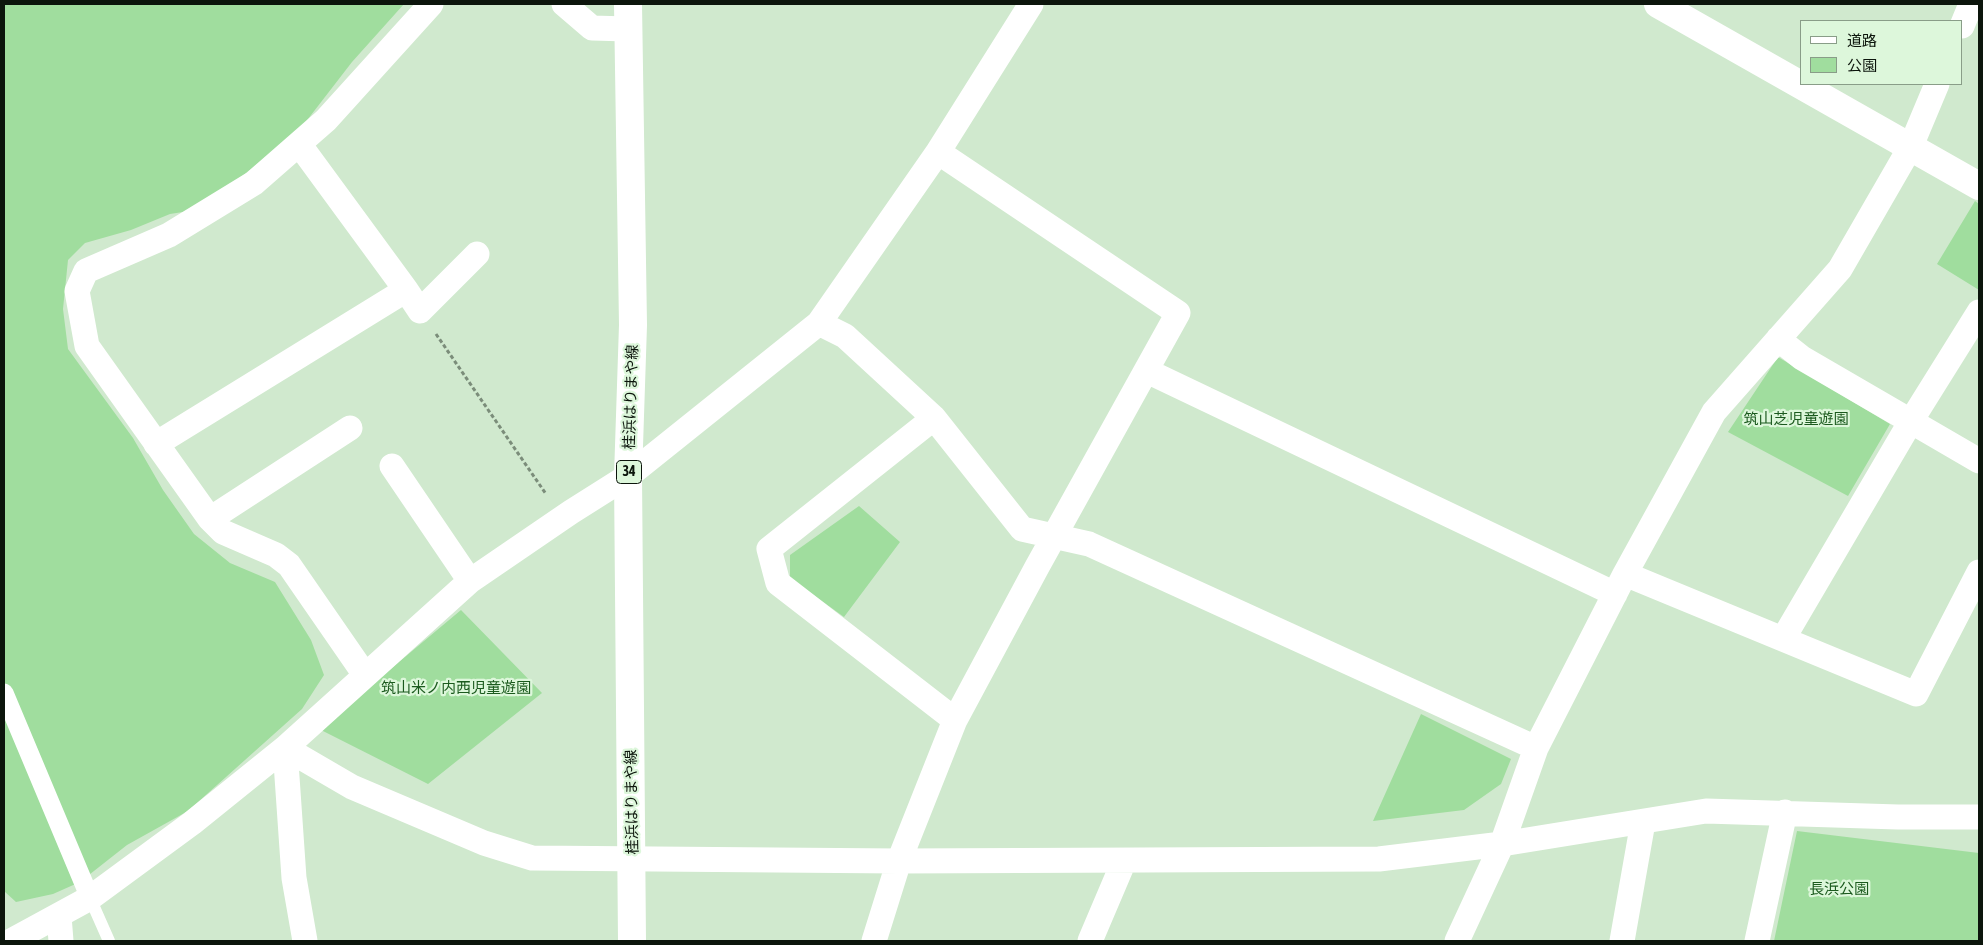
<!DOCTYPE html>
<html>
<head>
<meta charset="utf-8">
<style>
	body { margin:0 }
	#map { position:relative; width:1983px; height:945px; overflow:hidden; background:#d0e9ce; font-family:"Asap Condensed","Noto Sans JP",sans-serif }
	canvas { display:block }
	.frame { position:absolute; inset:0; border:5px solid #0c150c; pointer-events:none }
	.legend { position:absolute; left:1800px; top:20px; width:162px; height:65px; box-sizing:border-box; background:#ddf7db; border:1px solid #899d88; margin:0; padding:6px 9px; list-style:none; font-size:15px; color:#0c150c }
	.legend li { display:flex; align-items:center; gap:10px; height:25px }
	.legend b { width:25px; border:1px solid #899d88 }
</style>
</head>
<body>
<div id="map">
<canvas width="1983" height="945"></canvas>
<div class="frame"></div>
<ul class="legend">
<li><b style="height:6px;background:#fff"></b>道路</li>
<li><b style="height:14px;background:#a0dd9e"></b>公園</li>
</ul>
</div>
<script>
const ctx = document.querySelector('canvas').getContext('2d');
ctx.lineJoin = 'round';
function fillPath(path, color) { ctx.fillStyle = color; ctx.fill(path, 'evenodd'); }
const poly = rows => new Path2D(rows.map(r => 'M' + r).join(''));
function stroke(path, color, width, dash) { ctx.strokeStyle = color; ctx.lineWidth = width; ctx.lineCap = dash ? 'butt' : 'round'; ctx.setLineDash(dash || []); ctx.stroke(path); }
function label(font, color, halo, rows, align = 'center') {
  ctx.font = font + ' "Asap Condensed","Noto Sans JP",sans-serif'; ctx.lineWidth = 4.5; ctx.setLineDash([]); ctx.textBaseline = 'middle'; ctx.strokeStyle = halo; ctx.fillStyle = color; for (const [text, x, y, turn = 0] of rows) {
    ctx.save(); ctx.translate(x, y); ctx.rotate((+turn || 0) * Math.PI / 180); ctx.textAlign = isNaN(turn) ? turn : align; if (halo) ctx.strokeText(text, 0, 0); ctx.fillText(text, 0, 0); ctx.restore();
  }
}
const green = poly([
	[4,4,404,4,352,62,301,128,202,209,170,214,131,230,85,243,68,260,63,309,68,349,133,438,163,490,194,534,230,563,275,582,311,640,324,675,302,709,188,811,127,845,80,882,53,894,16,902,4,891],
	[1975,201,1979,204,1979,290,1937,264],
	[1778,357,1890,424,1848,496,1728,432],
	[859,506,900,542,844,617,790,578,790,555],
	[461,610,542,693,428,784,319,729],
	[1421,714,1511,759,1501,784,1464,810,1373,821],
	[1797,831,1979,853,1979,941,1774,941]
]);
const path = poly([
	[436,334,546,494]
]);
const service = poly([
	[90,898,109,941]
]);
const pedestrian = poly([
	[4,693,90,898]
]);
const minor = poly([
	[564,4,592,28,628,29],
	[1962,26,1971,4],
	[406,290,420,311,477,254],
	[819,323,845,336,934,418,1022,529,1089,544,1536,748],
	[1778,339,1802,358,1979,461],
	[1147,371,1615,594],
	[934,418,769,549,778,583,955,720],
	[156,444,406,290,299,144],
	[392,466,470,581],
	[210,519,350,428],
	[1625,574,1916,694,1979,572],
	[1783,639,1911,421,1979,312],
	[365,675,289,565,276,555,223,532,210,519,87,346,77,291,86,271,169,235,254,183,326,120,431,4],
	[285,748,352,787,484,843,532,858,899,861,1379,859,1502,844,1706,811,1898,817,1979,817],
	[285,748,294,878,305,941],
	[59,916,61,941],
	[11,941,90,898,192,823,285,748,470,581,571,512,628,476,819,323,938,152,1031,4],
	[874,941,899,861,955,720,1037,567,1178,313,938,152],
	[1090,941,1124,861],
	[1457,941,1502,844,1536,748,1625,574,1714,412,1840,269,1911,146,1937,84],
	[1622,941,1643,822],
	[1757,941,1785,812]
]);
const tertiary = poly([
	[1658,4,1979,186]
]);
const primary = poly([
	[628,4,633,325,628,476,632,941]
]);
const shields = [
	[629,472,25]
];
const shieldNames = [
	["34",629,472]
];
const streetNames = [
	["桂浜はりまや線",631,397,-88],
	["桂浜はりまや線",632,802,-91]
];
const parkNames = [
	["筑山芝児童遊園",1796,419],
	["筑山米ノ内西児童遊園",456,688],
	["長浜公園",1839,889]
];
fillPath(green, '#a0dd9e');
stroke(path, '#7b8d7a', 3, [4, 2.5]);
stroke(service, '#fff', 12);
stroke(pedestrian, '#fff', 19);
stroke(minor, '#fff', 25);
stroke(tertiary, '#fff', 28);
stroke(primary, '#fff', 28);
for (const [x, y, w] of shields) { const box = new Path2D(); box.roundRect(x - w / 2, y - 11.5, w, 23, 4); ctx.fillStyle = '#ddf7db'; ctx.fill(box); stroke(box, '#0c150c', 1); }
label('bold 14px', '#0c150c', null, shieldNames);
label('15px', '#0c150c', '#ddf7db', streetNames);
label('15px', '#1b5a1e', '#ddf7db', parkNames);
</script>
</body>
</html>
